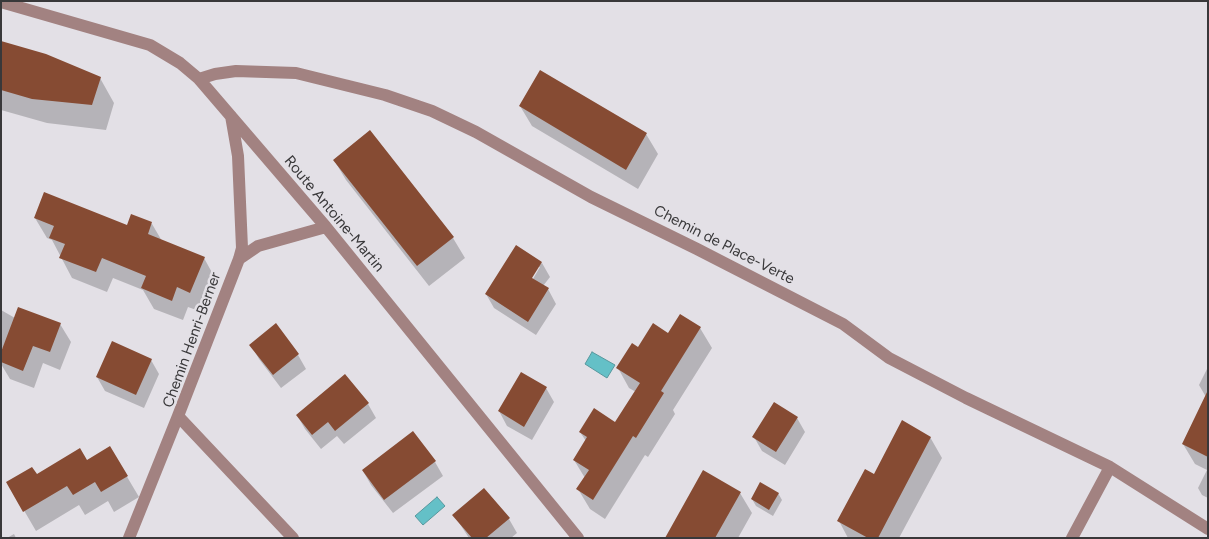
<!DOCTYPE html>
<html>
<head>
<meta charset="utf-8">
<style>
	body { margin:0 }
	#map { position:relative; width:1209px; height:539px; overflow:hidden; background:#e3e0e6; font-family:Figtree,sans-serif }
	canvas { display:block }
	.frame { position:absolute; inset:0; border:2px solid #39383a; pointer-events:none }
</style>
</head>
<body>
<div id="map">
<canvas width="1209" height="539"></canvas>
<div class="frame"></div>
</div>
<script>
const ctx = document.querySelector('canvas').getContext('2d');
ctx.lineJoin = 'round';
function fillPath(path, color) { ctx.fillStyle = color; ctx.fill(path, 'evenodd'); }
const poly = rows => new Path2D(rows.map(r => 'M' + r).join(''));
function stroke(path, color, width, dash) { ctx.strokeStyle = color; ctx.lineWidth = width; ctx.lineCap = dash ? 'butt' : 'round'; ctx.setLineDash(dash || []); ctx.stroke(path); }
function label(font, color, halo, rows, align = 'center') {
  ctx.font = font + ' Figtree,sans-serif'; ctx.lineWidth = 5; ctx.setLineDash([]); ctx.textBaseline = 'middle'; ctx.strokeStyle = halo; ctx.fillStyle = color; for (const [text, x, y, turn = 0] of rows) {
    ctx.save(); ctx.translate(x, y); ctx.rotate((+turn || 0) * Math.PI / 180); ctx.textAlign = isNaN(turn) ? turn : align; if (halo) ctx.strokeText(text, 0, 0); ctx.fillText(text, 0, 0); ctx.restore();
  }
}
const water = poly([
	[592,352,615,365,607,378,585,364,592,352],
	[437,497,445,506,423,525,415,516,437,497]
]);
const shadow = poly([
	[1,43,100,78,114,103,106,130,47,123,1,110],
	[520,106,646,134,658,154,638,189,532,126],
	[334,160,453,238,465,258,429,286,346,180],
	[132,216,152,224,162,241,204,258,215,278,202,312,188,307,183,320,154,309,143,290,113,278,107,292,72,278,52,240,47,238,35,218,128,227],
	[542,263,550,277,543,286,548,289,556,304,536,335,494,308,486,294],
	[537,267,540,267,530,284,528,282],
	[1,310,15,318,60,324,71,342,60,370,43,363,34,388,10,379,1,364,1,356,4,349,1,348],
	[700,328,712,348,673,410,675,414,648,457,645,455,605,519,590,509,578,489,585,478,574,460,586,441,580,432,616,423,636,392,629,388,618,368,668,335],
	[251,345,298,355,306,369,281,388,259,359],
	[151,360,159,374,144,408,105,391,97,377],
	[1208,367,1208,498,1202,495,1198,488,1207,470,1195,464,1183,444,1206,397,1199,385],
	[546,388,554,402,532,440,507,426,499,411],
	[368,404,376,418,344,444,337,436,321,449,305,429,297,415],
	[797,418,805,432,785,465,762,451,754,437],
	[930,437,942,458,899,538,848,538,839,521,874,476],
	[110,448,139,497,114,512,108,501,85,515,79,505,36,531,8,483,87,462],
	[435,462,443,476,393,513,371,485,363,471],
	[740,493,752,513,738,538,666,538],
	[778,493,782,500,773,516,756,506,752,499],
	[454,515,509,519,517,533,511,538,469,538],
	[14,534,16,538,7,538]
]);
const building = poly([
	[1,41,46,54,101,77,92,105,32,99,1,90],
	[540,70,647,133,626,170,519,106],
	[370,130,454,237,417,266,333,160],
	[44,192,127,225,131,214,152,222,148,234,205,257,190,293,177,287,172,301,141,288,146,276,102,258,96,272,59,258,65,244,49,238,54,226,34,218],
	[516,245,542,262,532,278,549,288,528,322,485,294],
	[18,307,61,323,50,352,33,346,23,371,1,362,1,352],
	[680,314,701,327,661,391,664,393,636,438,633,436,593,500,576,489,589,470,573,460,587,437,579,432,594,408,615,422,640,383,616,368,632,343,638,347,653,323,668,333],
	[276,323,299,354,273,375,249,345],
	[112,341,152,359,136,395,96,377],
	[521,372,547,387,524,427,498,411],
	[345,374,369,403,335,431,328,422,312,435,296,415],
	[1208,390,1208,457,1182,444],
	[774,402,798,417,776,452,752,437],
	[902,420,931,437,878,538,868,538,837,521,865,469,874,474],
	[413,431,436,461,384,500,362,470],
	[110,446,128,476,101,492,95,482,73,495,67,486,23,512,6,482,32,467,37,474,80,448,87,460],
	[703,470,741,492,715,538,665,538],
	[760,482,779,493,769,510,751,499],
	[484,488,510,518,486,538,472,538,452,515]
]);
const minor = poly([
	[1,2,150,45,180,63,199,79,326,227,578,538],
	[199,79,215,74,236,71,296,73,385,95,432,111,476,132,591,197,697,249,843,324,889,358,966,398,1110,467,1208,529],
	[231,116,238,156,242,248,239,259,178,416,293,538],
	[239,259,258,246,326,227],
	[129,538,178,416],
	[1072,538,1110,467]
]);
const streetNames = [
	["Route Antoine-Martin",334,214,50],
	["Chemin de Place-Verte",724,245,27],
	["Chemin Henri-Berner",192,340,-70]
];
fillPath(water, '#64c0c7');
stroke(water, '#57979d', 1);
fillPath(shadow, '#0003');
fillPath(building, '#864b33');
stroke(minor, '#a28281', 12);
label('15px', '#39383a', '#e3e0e6', streetNames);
</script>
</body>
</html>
